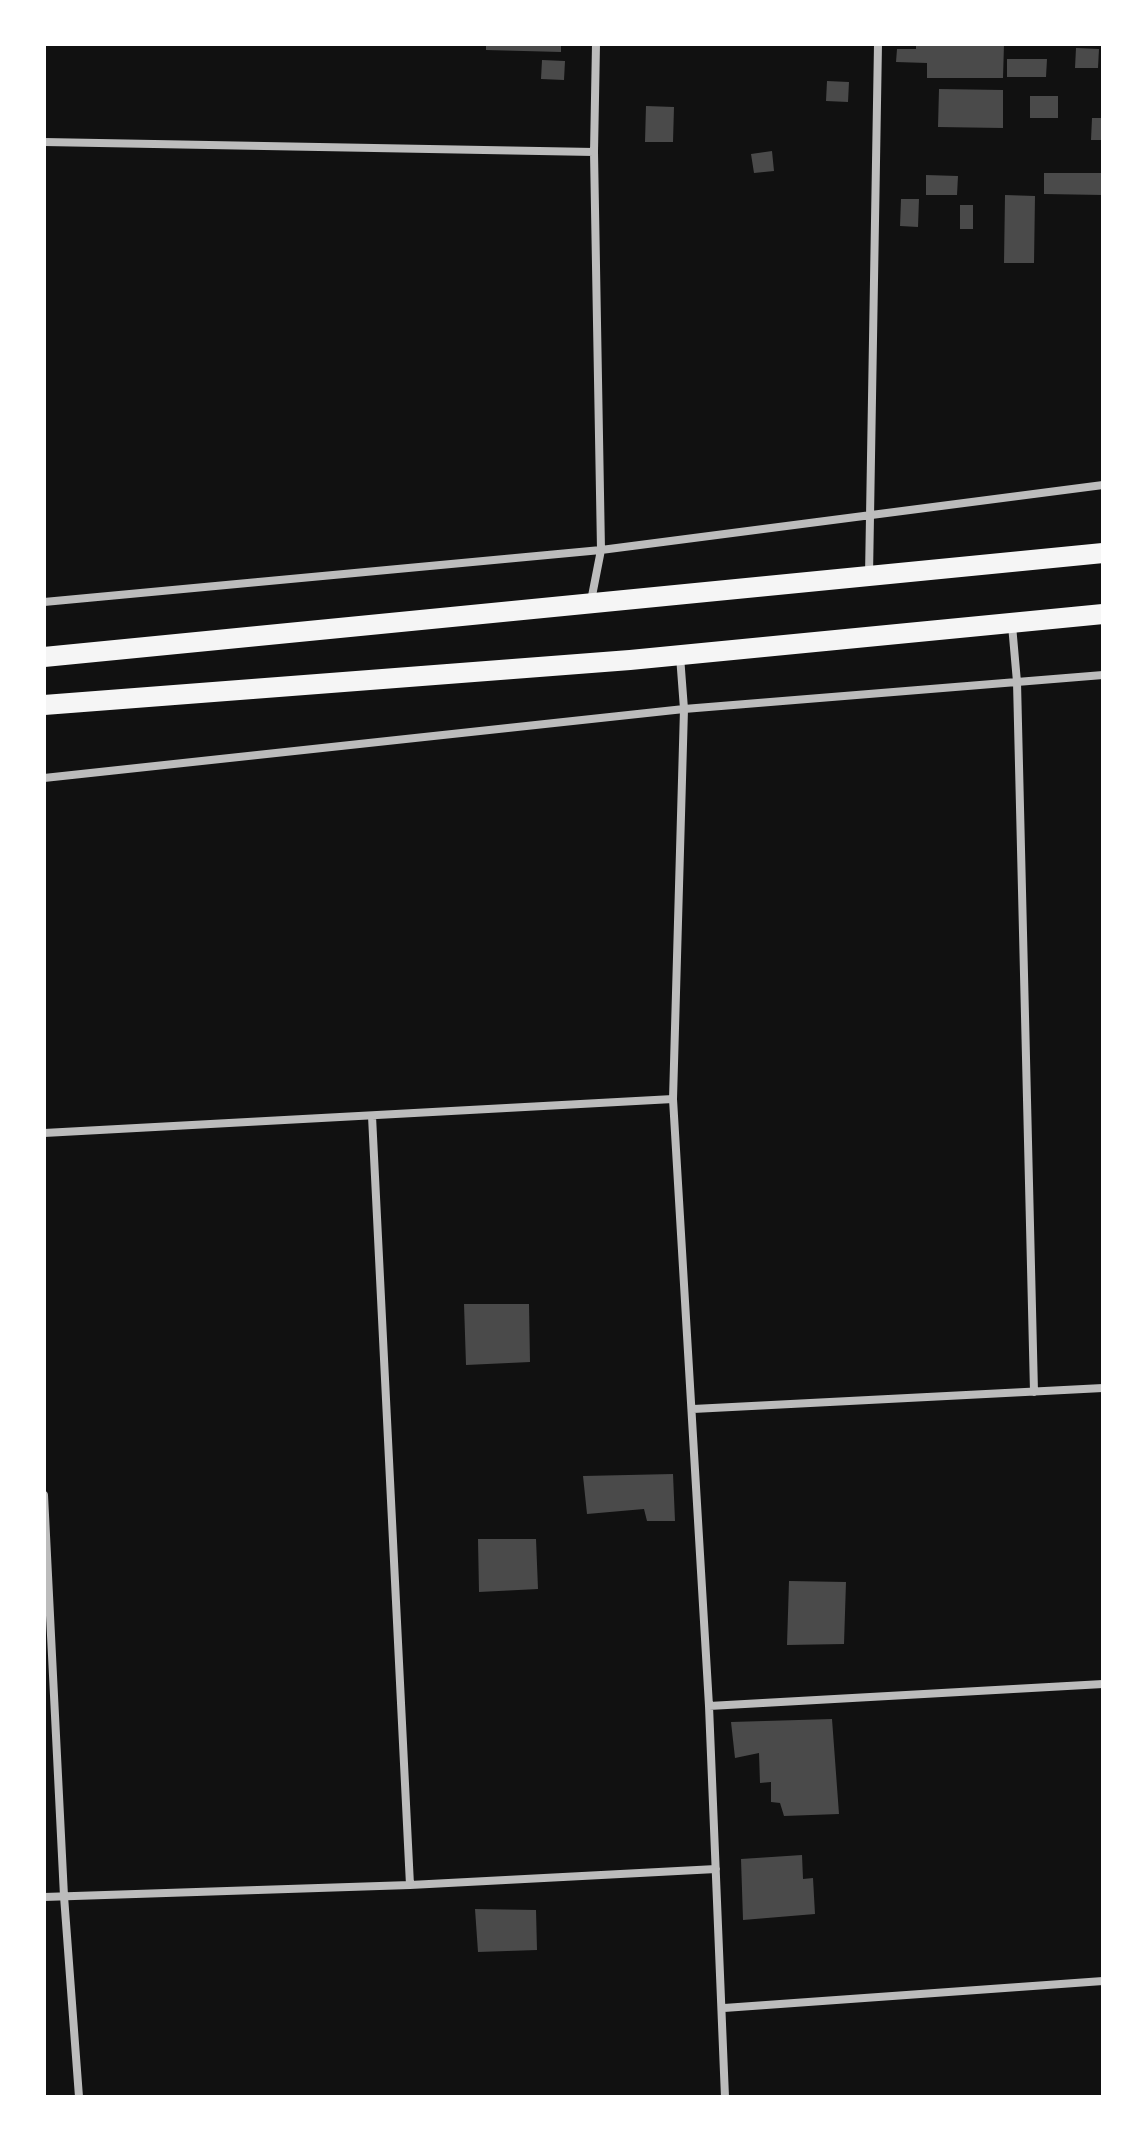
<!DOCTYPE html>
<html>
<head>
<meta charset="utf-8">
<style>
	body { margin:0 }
	#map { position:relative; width:1147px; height:2141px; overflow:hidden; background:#111; font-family:"Roboto Condensed",sans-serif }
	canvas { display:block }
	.frame { position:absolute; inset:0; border:46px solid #fff; pointer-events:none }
</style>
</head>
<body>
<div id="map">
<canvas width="1147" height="2141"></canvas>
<div class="frame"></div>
</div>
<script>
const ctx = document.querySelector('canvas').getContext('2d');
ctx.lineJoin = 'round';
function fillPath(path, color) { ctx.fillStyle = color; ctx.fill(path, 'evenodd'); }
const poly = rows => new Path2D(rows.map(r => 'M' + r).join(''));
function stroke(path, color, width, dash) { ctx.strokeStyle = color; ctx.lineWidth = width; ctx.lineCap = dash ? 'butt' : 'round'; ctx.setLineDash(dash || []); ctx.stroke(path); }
const building = poly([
	[486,44,561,44,561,52,486,50],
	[916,44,1004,44,1003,78,927,78,927,63,896,62,897,49,916,49],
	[1076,48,1099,49,1098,68,1075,68],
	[1007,59,1047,59,1046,77,1007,77],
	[542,60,565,61,564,80,541,79],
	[827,81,849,82,848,102,826,101],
	[939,89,1003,90,1003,128,938,127],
	[1030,96,1058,96,1058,118,1030,118],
	[646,106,674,107,673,142,645,142],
	[1092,118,1103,118,1103,140,1091,140],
	[772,151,774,171,754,173,751,154],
	[1044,173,1103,173,1103,195,1044,194],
	[926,175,958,176,957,195,926,195],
	[1005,195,1035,196,1034,263,1004,263],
	[901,199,919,199,918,227,900,226],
	[960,205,973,205,973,229,960,229],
	[464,1304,529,1304,530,1362,466,1365],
	[673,1474,675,1521,647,1521,644,1509,587,1514,583,1476],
	[478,1539,536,1539,538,1589,479,1592],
	[789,1581,846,1582,844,1644,787,1645],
	[832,1719,839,1814,784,1816,780,1803,771,1802,771,1782,760,1783,759,1753,735,1758,731,1722],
	[802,1855,803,1879,813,1878,815,1914,743,1920,741,1859],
	[475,1909,536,1910,537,1950,478,1952]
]);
const minor = poly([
	[44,142,594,152],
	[869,575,878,44],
	[591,601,601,550,594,152,596,44],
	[44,602,601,550,1103,485],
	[1012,625,1017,682,1034,1392],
	[680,656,684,709,673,1099,709,1706,725,2097],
	[44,778,684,709,1103,675],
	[372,1116,410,1885],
	[44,1133,673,1099],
	[693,1409,1103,1388],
	[44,1495,64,1896,79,2097],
	[709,1706,1103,1684],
	[44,1897,410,1885,716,1869],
	[724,2008,1103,1981]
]);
const primary = poly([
	[44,657,1103,553],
	[44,705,630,660,1103,614]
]);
fillPath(building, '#4a4a4a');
stroke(minor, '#bcbcbc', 8);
stroke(primary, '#f5f5f5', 20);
</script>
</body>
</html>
